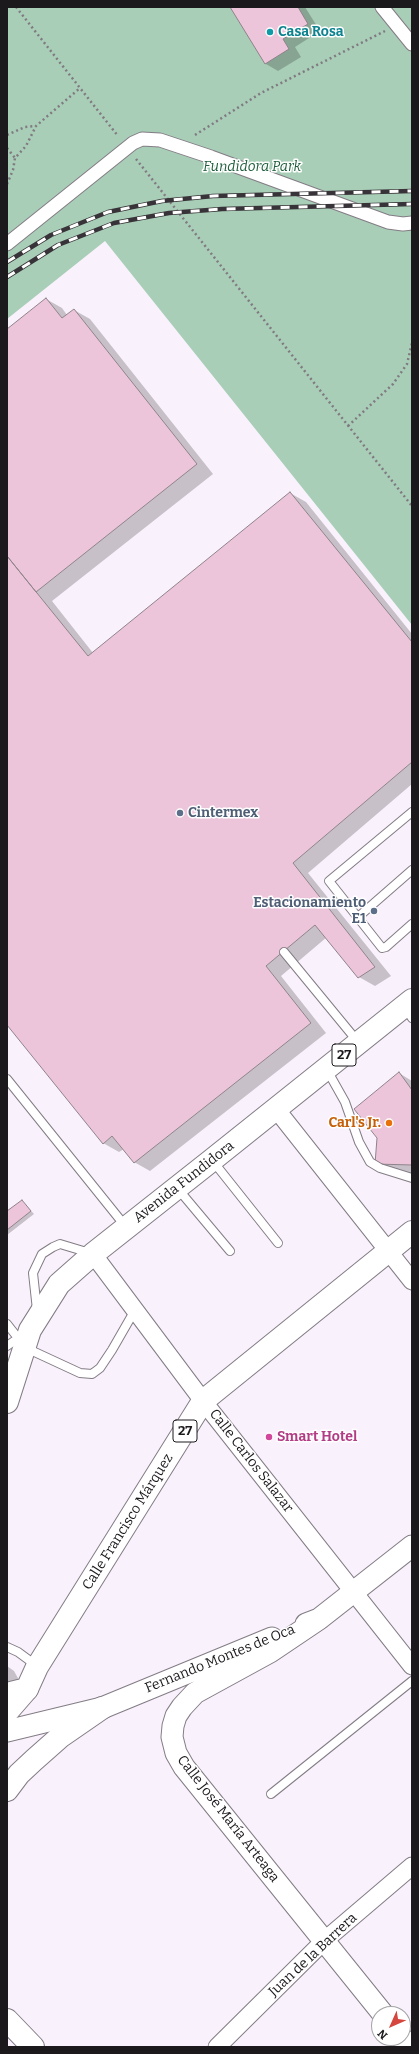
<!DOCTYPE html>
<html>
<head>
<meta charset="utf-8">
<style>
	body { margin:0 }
	#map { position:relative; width:419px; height:2054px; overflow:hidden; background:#f9f1fc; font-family:Bitter,serif }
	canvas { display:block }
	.frame { position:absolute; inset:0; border:8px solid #1c191d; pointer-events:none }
	.north { position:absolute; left:371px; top:2006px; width:40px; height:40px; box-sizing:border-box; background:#fff; border:1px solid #a4a3a5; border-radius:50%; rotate:225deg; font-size:11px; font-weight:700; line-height:16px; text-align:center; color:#1c191d }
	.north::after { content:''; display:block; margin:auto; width:14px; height:18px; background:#d5463f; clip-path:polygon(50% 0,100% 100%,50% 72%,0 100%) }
</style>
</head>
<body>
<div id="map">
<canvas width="419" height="2054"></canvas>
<div class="frame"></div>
<div class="north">N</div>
</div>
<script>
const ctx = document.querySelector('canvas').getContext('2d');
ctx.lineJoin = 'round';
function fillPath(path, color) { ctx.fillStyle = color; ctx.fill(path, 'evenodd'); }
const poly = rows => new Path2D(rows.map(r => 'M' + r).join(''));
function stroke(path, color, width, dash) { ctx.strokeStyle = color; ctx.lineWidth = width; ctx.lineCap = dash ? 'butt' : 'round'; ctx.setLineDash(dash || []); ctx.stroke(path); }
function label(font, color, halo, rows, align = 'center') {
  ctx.font = font + ' Bitter,serif'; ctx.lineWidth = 3; ctx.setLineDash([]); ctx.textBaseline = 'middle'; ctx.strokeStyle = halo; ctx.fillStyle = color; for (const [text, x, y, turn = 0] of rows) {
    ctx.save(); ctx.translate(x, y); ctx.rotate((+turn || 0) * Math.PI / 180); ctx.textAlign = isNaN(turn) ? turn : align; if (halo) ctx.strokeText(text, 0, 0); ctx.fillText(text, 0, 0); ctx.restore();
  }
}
const green = poly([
	[7,7,412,7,412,625,105,241,7,319]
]);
const shadow = poly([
	[232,7,305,7,320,31,295,47,301,57,278,71,266,64],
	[46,299,62,308,67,315,74,310,90,319,213,474,52,601,93,653,290,493,306,502,412,634,412,784,308,873,391,976,375,986,359,977,327,937,281,976,326,1033,150,1171,134,1162,124,1149,119,1152,103,1143,7,1024,7,330],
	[399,1073,412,1081,412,1173,392,1172,376,1163,378,1138],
	[22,1201,34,1214,7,1235,7,1213],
	[7,1666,14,1671,24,1689,7,1690]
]);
const building = poly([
	[230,7,298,7,308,24,283,39,289,49,265,64,230,7],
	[46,298,62,318,74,309,197,464,36,592,7,556,7,329,46,298],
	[290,492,412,642,412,762,293,863,375,967,358,978,315,925,266,966,311,1023,134,1163,112,1136,103,1144,7,1025,7,556,88,656,290,492],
	[399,1072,412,1090,412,1165,375,1164,377,1138,354,1109,399,1072],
	[22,1200,31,1211,7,1230,7,1211,22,1200]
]);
const path = poly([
	[16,7,118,136],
	[7,135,25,127,36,126],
	[195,135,261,93,385,31],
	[7,148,15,158],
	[136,159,412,506],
	[7,184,13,170,15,158,26,146,36,126,80,88],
	[348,426,393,384,407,364,412,343]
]);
const service = poly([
	[412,812,329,881,382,948,386,947,412,924],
	[357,918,412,870],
	[284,952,358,1042],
	[405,1007,412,1018],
	[327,1070,345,1102,359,1142,370,1162,380,1168,412,1178],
	[7,1079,126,1227],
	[212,1160,278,1243],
	[178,1189,230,1251],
	[37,1310,33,1273,42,1254,53,1247,60,1244,90,1253],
	[7,1324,18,1338],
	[7,1346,24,1334],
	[26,1348,80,1373,92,1374,100,1368,112,1350,135,1310],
	[7,1647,18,1652,37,1666],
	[271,1794,412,1681]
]);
const pedestrian = poly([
	[382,7,412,44],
	[7,244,133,143,142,139,160,140,211,157,388,222,403,224,412,223]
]);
const minor = poly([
	[276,1109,412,1281],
	[93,1254,203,1401,412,1666],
	[217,2047,324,1941,412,1866]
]);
const tertiary = poly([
	[319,1619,270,1652,195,1693,182,1707,176,1716,173,1726,172,1737,176,1753,184,1767,383,2014],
	[306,1624,319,1619,412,1546],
	[7,1731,102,1708,272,1638],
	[402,2038,409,2047]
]);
const secondary = poly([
	[7,1712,27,1689]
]);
const primary = poly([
	[7,1402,30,1330,59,1284,93,1254,212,1160,412,1000],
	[7,1694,27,1689,37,1667,203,1401,412,1232],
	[7,1790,19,1774,34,1760,60,1737,102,1708],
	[7,2020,33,2047]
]);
const rail = poly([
	[7,262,51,235,108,212,162,201,213,196,412,191],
	[7,277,58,245,114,223,169,213,222,209,412,204]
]);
const markers = [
	[270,32,4,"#0f9aa8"],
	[180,813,4,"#5c6f8a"],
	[374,911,4,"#5c6f8a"],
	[389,1123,4,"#e8710a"],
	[269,1437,4,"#d1479c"]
];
const shields = [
	[344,1055,24],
	[185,1431,24]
];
const shieldNames = [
	["27",344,1055],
	["27",185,1431]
];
const cultureNames = [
	["Casa Rosa",278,32]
];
const parkNames = [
	["Fundidora Park",252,167]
];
const serviceNames = [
	["Cintermex",188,813],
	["Estacionamiento",366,903,"right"],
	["E1",366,919,"right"]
];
const foodNames = [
	["Carl's Jr.",381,1123]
];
const streetNames = [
	["Avenida Fundidora",184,1182,-38],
	["Calle Carlos Salazar",251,1461,52],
	["Calle Francisco Márquez",128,1522,-58],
	["Fernando Montes de Oca",220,1659,-22],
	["Calle José María Arteaga",228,1819,52],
	["Juan de la Barrera",313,1955,-43]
];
const hotelNames = [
	["Smart Hotel",277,1437]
];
fillPath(green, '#a9ceb7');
fillPath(shadow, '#0003');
fillPath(building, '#edc5db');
stroke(building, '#8f838a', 1);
stroke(service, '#837c85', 10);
stroke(pedestrian, '#837c85', 15);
stroke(minor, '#837c85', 19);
stroke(tertiary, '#837c85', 23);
stroke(secondary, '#837c85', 24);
stroke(primary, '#837c85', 24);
stroke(path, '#807b82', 2.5, [2, 3]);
stroke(service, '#fff', 8);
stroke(pedestrian, '#fff', 13);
stroke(minor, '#fff', 17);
stroke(tertiary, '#fff', 21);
stroke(secondary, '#fff', 22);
stroke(primary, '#fff', 22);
stroke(rail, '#373338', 4.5);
stroke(rail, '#fff', 3, [9]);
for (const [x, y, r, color] of markers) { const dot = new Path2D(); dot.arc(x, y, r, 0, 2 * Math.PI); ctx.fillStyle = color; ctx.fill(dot); stroke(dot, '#fff', 1.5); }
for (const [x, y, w] of shields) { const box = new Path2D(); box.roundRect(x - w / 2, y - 11, w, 22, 3); ctx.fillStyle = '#fff'; ctx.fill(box); stroke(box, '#1c191d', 1); }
label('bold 13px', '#1c191d', null, shieldNames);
label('bold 14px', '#0d838f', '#fff', cultureNames, 'left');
label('italic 14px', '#1f5e3d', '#fff', parkNames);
label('bold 14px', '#4e5e75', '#fff', serviceNames, 'left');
label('bold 14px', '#c56008', '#fff', foodNames, 'right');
label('14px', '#1c191d', '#fff', streetNames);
label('bold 14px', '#b23c85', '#fff', hotelNames, 'left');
</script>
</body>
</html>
